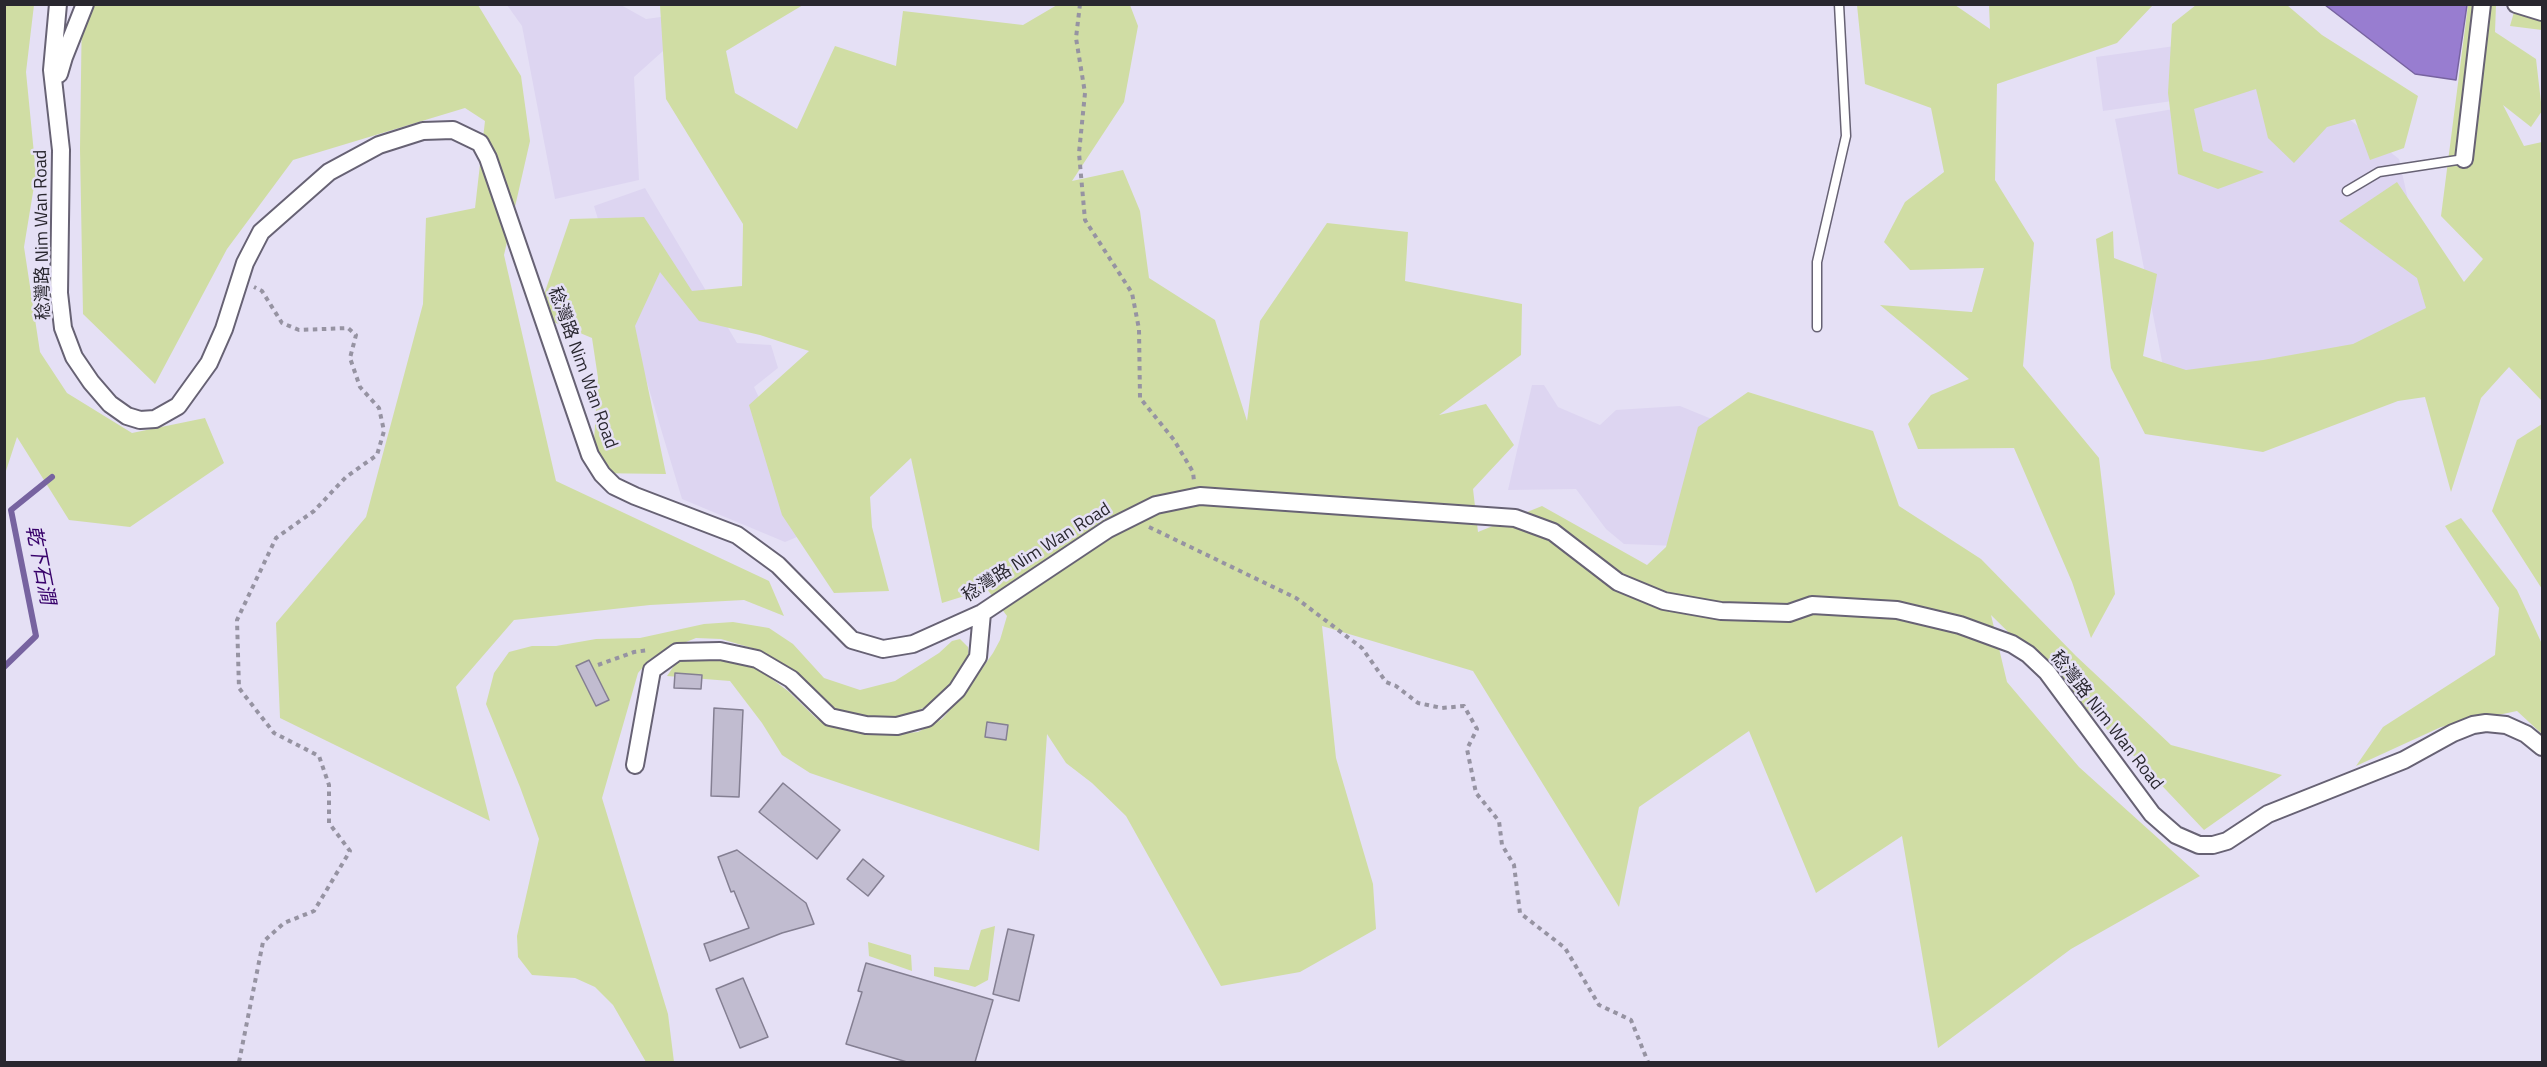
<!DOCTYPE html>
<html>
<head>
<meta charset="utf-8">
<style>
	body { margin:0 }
	#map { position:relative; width:2547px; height:1067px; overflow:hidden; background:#e5e0f5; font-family:"Titillium Web",sans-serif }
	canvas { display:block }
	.frame { position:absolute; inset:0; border:6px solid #29272f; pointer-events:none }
</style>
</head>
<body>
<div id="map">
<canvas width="2547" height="1067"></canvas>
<div class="frame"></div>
</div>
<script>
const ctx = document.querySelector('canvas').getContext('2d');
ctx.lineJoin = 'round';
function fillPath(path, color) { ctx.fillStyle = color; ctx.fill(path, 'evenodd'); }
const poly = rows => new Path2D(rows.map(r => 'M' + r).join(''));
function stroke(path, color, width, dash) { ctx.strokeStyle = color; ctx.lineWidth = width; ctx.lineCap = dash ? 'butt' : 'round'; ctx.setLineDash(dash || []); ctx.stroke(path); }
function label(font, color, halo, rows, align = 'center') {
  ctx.font = font + ' "Titillium Web","Noto Sans SC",sans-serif'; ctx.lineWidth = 5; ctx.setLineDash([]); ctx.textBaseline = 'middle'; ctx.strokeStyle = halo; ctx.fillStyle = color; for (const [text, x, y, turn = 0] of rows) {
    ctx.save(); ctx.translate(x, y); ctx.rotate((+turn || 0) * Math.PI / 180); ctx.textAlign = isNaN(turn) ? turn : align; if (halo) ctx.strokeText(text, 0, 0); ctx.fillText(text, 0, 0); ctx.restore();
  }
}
const built = poly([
	[507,5,621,5,646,19,676,15,682,34,634,77,639,180,555,199,522,26],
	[2175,46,2179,100,2103,111,2096,57],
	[2267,78,2339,111,2399,159,2434,317,2364,355,2167,387,2115,119,2179,108],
	[645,188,737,343,771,345,778,368,754,387,781,445,804,534,785,542,682,499,594,206],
	[1532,385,1544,385,1558,407,1600,425,1616,410,1680,406,1719,422,1679,546,1624,544,1606,529,1576,489,1508,490]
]);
const green = poly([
	[5,4,34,5,26,72,36,174,24,247,40,352,67,393,132,433,205,418,224,463,130,527,69,520,17,437,5,474],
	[82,5,478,5,521,76,530,141,504,255,556,481,769,581,784,616,744,600,650,605,514,620,456,687,490,821,280,718,276,623,366,517,423,304,426,218,475,208,485,121,465,108,293,160,227,249,155,384,83,314,80,149],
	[660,5,803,5,726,51,735,93,797,129,835,46,896,66,903,11,1023,25,1057,5,1130,5,1138,26,1124,102,1072,181,1123,170,1140,211,1149,278,1215,320,1247,421,1260,321,1327,223,1408,232,1405,281,1522,304,1521,355,1439,415,1486,404,1514,445,1473,489,1478,532,1542,506,1647,565,1666,547,1698,427,1748,392,1873,431,1899,506,1981,559,2076,656,2171,745,2282,775,2204,830,2131,753,1991,615,2007,682,2079,767,2200,876,2071,949,1938,1048,1902,836,1816,893,1749,731,1639,807,1619,907,1473,671,1322,626,1336,758,1373,884,1376,929,1300,972,1221,986,1126,816,1092,783,1066,763,1047,734,1039,851,810,773,782,755,762,723,730,681,667,676,676,663,692,658,736,660,757,668,788,691,817,719,859,732,888,735,918,732,942,719,965,693,993,653,1000,640,1007,616,987,589,942,603,911,458,870,497,872,527,889,591,834,593,782,515,749,405,809,351,760,335,699,321,660,272,635,326,666,474,592,473,598,378,592,338,537,315,570,219,644,217,692,291,742,286,743,224,666,99],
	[1857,5,1955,5,1990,29,1989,5,2153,5,2117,43,1997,84,1995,180,2034,243,2023,366,2099,458,2115,594,2091,638,2072,582,2014,448,1918,449,1908,424,1931,395,1969,379,1880,305,1972,312,1984,268,1910,270,1884,242,1905,202,1944,172,1931,108,1865,84],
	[2196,5,2287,5,2322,35,2418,96,2404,148,2370,160,2355,119,2327,127,2294,163,2268,138,2256,89,2194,109,2203,151,2264,172,2218,189,2178,174,2168,93,2172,24],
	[2468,5,2496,5,2495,32,2536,59,2542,111,2531,127,2503,105,2524,146,2542,142,2542,401,2509,367,2481,398,2451,492,2425,397,2398,401,2263,452,2145,434,2111,368,2096,239,2113,231,2114,258,2157,274,2143,356,2186,370,2263,360,2353,344,2426,308,2417,278,2339,221,2397,182,2464,282,2483,259,2441,216],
	[2516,5,2542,5,2542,30,2510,26],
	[2542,424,2542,589,2492,511,2517,440],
	[2461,518,2517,590,2542,644,2542,734,2517,711,2441,727,2356,766,2383,727,2495,655,2499,608,2445,526],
	[733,622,769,628,793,644,824,678,860,690,895,681,939,653,952,641,960,639,968,647,969,660,952,683,933,703,911,714,883,718,852,716,826,704,795,675,762,651,721,639,696,638,666,650,650,659,638,673,602,798,668,1014,674,1062,646,1062,613,1005,595,987,575,978,532,975,518,957,517,936,539,839,520,787,486,704,494,673,509,652,532,646,556,646,596,639,640,638,704,624],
	[995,926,988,980,975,987,934,976,934,967,969,970,981,930],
	[868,942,911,955,912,971,869,956]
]);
const water = poly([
	[2325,5,2467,5,2456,80,2415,74,2325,5]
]);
const stream = poly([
	[4,667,36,636,11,510,52,477]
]);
const building = poly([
	[589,660,609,700,596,706,576,666,589,660],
	[675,673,702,675,701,689,674,688,675,673],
	[714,708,743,710,739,797,711,796,714,708],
	[987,722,1008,725,1006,740,985,737,987,722],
	[783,783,840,830,817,859,759,812,783,783],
	[737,850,806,903,814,924,782,933,710,961,704,944,749,928,734,891,731,892,718,857,737,850],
	[863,859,884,876,868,896,847,879,863,859],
	[1008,929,1034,935,1019,1001,993,994,1008,929],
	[866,963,993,1000,975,1062,907,1062,846,1044,862,992,858,991,866,963],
	[743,978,768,1037,740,1048,716,989,743,978]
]);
const path = poly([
	[1080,4,1076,38,1085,93,1079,153,1085,220,1132,293,1139,329,1140,398,1174,440,1193,472,1194,481],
	[1149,527,1296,598,1362,648,1386,682,1396,686,1418,703,1442,708,1464,706,1477,729,1467,749,1476,793,1499,821,1502,845,1514,865,1520,913,1565,948,1599,1005,1631,1020,1648,1062],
	[598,665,634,652,649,650],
	[239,1062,263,942,284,923,314,911,350,851,329,823,329,785,319,756,274,733,239,688,237,620,276,538,314,511,346,477,377,455,384,431,379,408,360,387,350,358,356,335,348,328,299,330,282,323,262,291,254,287]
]);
const service = poly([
	[2347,191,2379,172,2464,159],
	[1817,327,1817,262,1846,136,1839,4]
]);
const minor = poly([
	[58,4,52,70,61,150,59,293,63,328,74,357,91,382,110,404,127,416,140,420,155,419,178,406,209,363,224,329,245,263,261,232,329,172,379,145,423,131,453,130,480,143,488,158,590,455,602,474,614,486,635,496,737,535,778,565,852,640,883,649,913,644,982,613,1108,529,1156,505,1200,496,1515,518,1553,532,1618,582,1664,601,1721,611,1789,613,1812,605,1897,610,1960,625,2012,644,2028,654,2047,672,2152,814,2176,835,2199,845,2213,845,2227,841,2268,814,2404,760,2453,733,2473,725,2486,723,2506,725,2526,734,2542,747],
	[2516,4,2542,12],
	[59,74,64,57,85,4],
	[2464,159,2482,4],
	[635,765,652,670,677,652,720,651,757,659,791,679,830,717,866,725,897,726,927,718,957,690,978,657,982,613]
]);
const streetNames = [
	["稔灣路 Nim Wan Road",43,235,-91],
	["稔灣路 Nim Wan Road",582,368,70],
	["稔灣路 Nim Wan Road",1037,553,-32],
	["稔灣路 Nim Wan Road",2106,721,52]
];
const waterNames = [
	["乾下石澗",39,565,79]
];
fillPath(built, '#ddd5f1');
fillPath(green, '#d0dda4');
fillPath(water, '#987dd0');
stroke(water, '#7763a0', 1.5);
stroke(stream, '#7763a0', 6);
fillPath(building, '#c1bcd0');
stroke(building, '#847f92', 1.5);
stroke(service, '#676274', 11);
stroke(minor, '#676274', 20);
stroke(path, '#9693a2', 4, [4.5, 4.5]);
stroke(service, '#fff', 8);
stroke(minor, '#fff', 16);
label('18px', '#29272f', '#e5e0f5', streetNames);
label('italic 20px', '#38026b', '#e5e0f5', waterNames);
</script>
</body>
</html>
